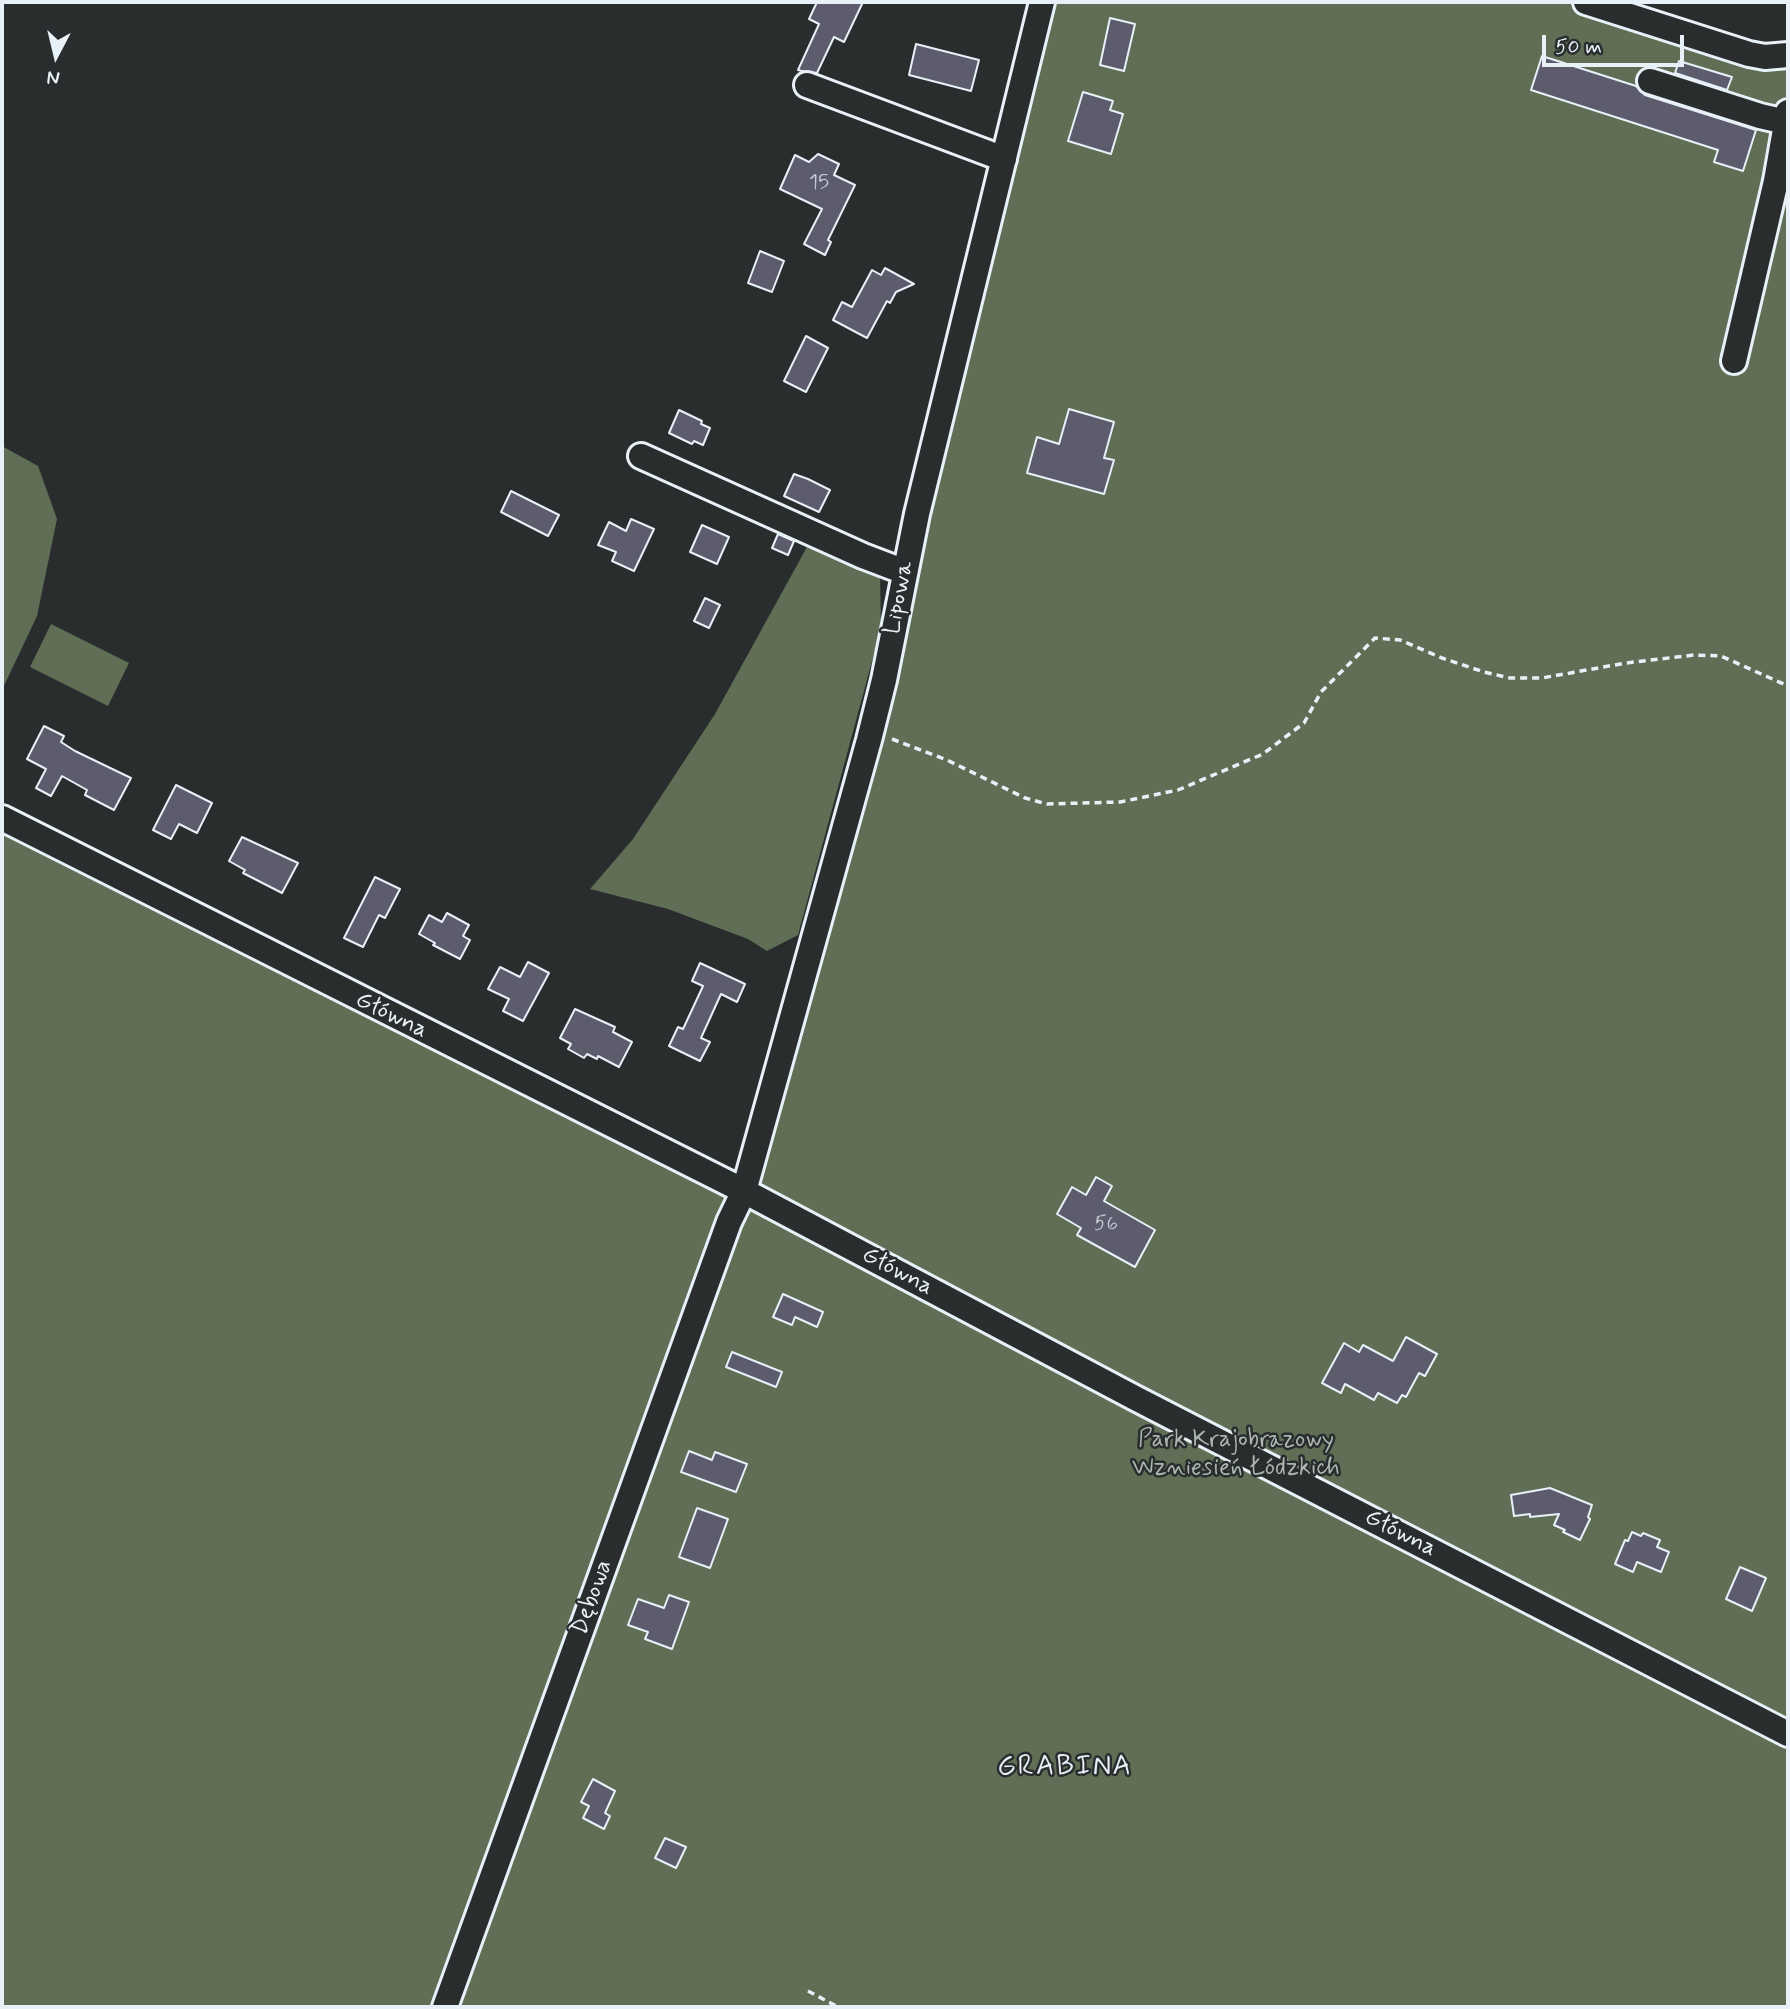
<!DOCTYPE html>
<html>
<head>
<meta charset="utf-8">
<style>
	body { margin:0 }
	#map { position:relative; width:1790px; height:2009px; overflow:hidden; background:#2a2d2e; font-family:Mynerve,sans-serif }
	canvas { display:block }
	.frame { position:absolute; inset:0; border:4px solid #e8f1f8; pointer-events:none }
	.north { position:absolute; left:21px; top:21px; width:70px; height:70px; -webkit-text-stroke:5px #2a2d2e; paint-order:stroke; rotate:187deg; font-size:19px; font-weight:700; line-height:28px; text-align:center; color:#e8f1f8 }
	.north::after { content:''; display:block; margin:auto; width:24px; height:32px; background:#e8f1f8; clip-path:polygon(50% 0,100% 100%,50% 72%,0 100%) }
	.scale { position:absolute; left:1542px; top:35px; width:142px; height:32px; box-sizing:border-box; border:4px solid #e8f1f8; border-top:0; padding-left:9px; font-size:21px; line-height:24px; white-space:nowrap; color:#e8f1f8; -webkit-text-stroke:5px #2a2d2e; paint-order:stroke }
</style>
</head>
<body>
<div id="map">
<canvas width="1790" height="2009"></canvas>
<div class="frame"></div>
<div class="north">N</div>
<div class="scale">50 m</div>
</div>
<script>
const ctx = document.querySelector('canvas').getContext('2d');
ctx.lineJoin = 'round';
function fillPath(path, color) { ctx.fillStyle = color; ctx.fill(path, 'evenodd'); }
const poly = rows => new Path2D(rows.map(r => 'M' + r).join(''));
function stroke(path, color, width, dash) { ctx.strokeStyle = color; ctx.lineWidth = width; ctx.lineCap = dash ? 'butt' : 'round'; ctx.setLineDash(dash || []); ctx.stroke(path); }
function label(font, color, halo, rows, align = 'center') {
  ctx.font = font + ' Mynerve,sans-serif'; ctx.lineWidth = 5; ctx.setLineDash([]); ctx.textBaseline = 'middle'; ctx.strokeStyle = halo; ctx.fillStyle = color; for (const [text, x, y, turn = 0] of rows) {
    ctx.save(); ctx.translate(x, y); ctx.rotate((+turn || 0) * Math.PI / 180); ctx.textAlign = isNaN(turn) ? turn : align; if (halo) ctx.strokeText(text, 0, 0); ctx.fillText(text, 0, 0); ctx.restore();
  }
}
const green = poly([
	[1043,2,1602,2,1750,54,1788,44,1788,2007,2,2007,2,806,749,1191],
	[2,446,38,466,57,519,37,616,2,690],
	[807,547,880,575,881,628,798,935,767,951,748,939,668,909,590,889,633,839,715,714],
	[51,624,129,663,108,706,30,667]
]);
const building = poly([
	[817,2,863,2,844,42,834,37,817,73,802,71,798,70,819,24,809,19,817,2],
	[1110,18,1135,24,1124,71,1100,65,1110,18],
	[916,44,979,60,971,91,909,75,916,44],
	[1542,56,1636,86,1645,95,1756,130,1743,171,1714,162,1718,150,1531,90,1542,56],
	[1679,61,1732,77,1727,90,1675,73,1679,61],
	[1083,92,1113,101,1110,110,1123,114,1111,154,1068,141,1083,92],
	[818,154,839,164,834,175,855,185,828,240,831,242,825,255,804,244,822,209,780,189,795,155,809,162,818,154],
	[760,251,784,261,772,292,748,283,760,251],
	[885,268,914,284,896,292,890,303,887,301,867,338,833,320,842,302,852,307,872,270,881,275,885,268],
	[806,336,828,348,806,392,784,381,806,336],
	[1069,409,1114,422,1104,458,1114,460,1104,494,1027,473,1037,437,1059,444,1069,409],
	[679,410,702,421,701,424,710,428,703,445,694,441,692,444,669,433,679,410],
	[794,474,808,479,830,490,819,512,784,496,794,474],
	[511,491,559,515,548,536,501,512,511,491],
	[631,519,654,529,634,571,612,561,616,552,598,545,609,522,626,531,631,519],
	[702,525,729,537,717,564,690,552,702,525],
	[778,534,794,541,788,555,772,548,778,534],
	[705,598,720,605,709,628,694,621,705,598],
	[44,726,64,736,61,742,75,751,131,778,114,810,85,795,87,790,62,776,51,796,36,788,46,769,27,759,44,726],
	[176,785,212,803,197,833,179,824,171,839,153,830,176,785],
	[242,837,298,863,282,893,243,873,245,870,229,861,242,837],
	[375,877,400,889,385,918,379,915,363,947,344,938,375,877],
	[447,913,469,925,463,936,470,940,460,959,433,945,435,943,419,934,429,915,442,922,447,913],
	[528,962,549,973,523,1021,503,1011,509,999,488,989,500,967,520,977,528,962],
	[700,963,745,984,737,1002,721,994,701,1038,710,1042,700,1061,669,1046,678,1027,683,1029,703,986,692,981,700,963],
	[575,1009,615,1027,613,1032,632,1042,619,1067,598,1056,597,1059,587,1054,584,1058,568,1049,571,1044,560,1038,575,1009],
	[1096,1177,1112,1186,1104,1201,1155,1230,1135,1267,1077,1235,1081,1228,1057,1214,1072,1187,1086,1195,1096,1177],
	[783,1294,823,1312,817,1327,795,1317,792,1325,773,1317,783,1294],
	[1406,1337,1437,1354,1425,1376,1419,1373,1406,1397,1402,1395,1397,1403,1378,1393,1374,1400,1345,1384,1341,1393,1322,1383,1344,1343,1359,1352,1363,1345,1393,1361,1406,1337],
	[732,1352,782,1372,776,1387,726,1367,732,1352],
	[689,1451,712,1460,715,1452,747,1464,736,1492,681,1472,689,1451],
	[1550,1488,1592,1505,1588,1517,1590,1519,1580,1540,1563,1532,1565,1530,1554,1525,1559,1514,1530,1517,1530,1514,1514,1516,1511,1495,1550,1488],
	[697,1508,728,1519,710,1568,679,1557,697,1508],
	[1632,1532,1641,1536,1643,1533,1660,1540,1657,1547,1669,1552,1661,1572,1637,1562,1633,1572,1615,1564,1625,1540,1628,1541,1632,1532],
	[1740,1567,1766,1578,1752,1611,1726,1599,1740,1567],
	[669,1595,689,1602,672,1649,645,1639,648,1632,628,1625,638,1599,664,1608,669,1595],
	[593,1779,615,1791,605,1813,610,1816,604,1829,583,1818,589,1806,581,1802,593,1779],
	[665,1838,686,1847,676,1868,655,1858,665,1838]
]);
const path = poly([
	[892,739,947,760,1025,798,1047,804,1120,802,1178,790,1263,754,1304,723,1321,692,1375,638,1400,640,1442,658,1484,672,1510,678,1542,678,1626,663,1694,655,1721,656,1788,686],
	[808,1991,838,2007]
]);
const minor = poly([
	[1586,2,1749,54,1765,57,1788,55],
	[1650,81,1760,116,1786,122],
	[807,85,1004,159],
	[1734,361,1776,181,1788,112],
	[641,456,863,556,905,572],
	[2,818,744,1191,1137,1399,1788,1734],
	[445,2007,729,1222,744,1191,869,740,884,680,917,514,1042,2]
]);
const numberNames = [
	["15",819,184],
	["56",1106,1225]
];
const streetNames = [
	["Lipowa",900,598,-79],
	["Główna",391,1016,26],
	["Główna",897,1272,28],
	["Główna",1400,1534,27],
	["Dębowa",593,1598,-70]
];
const parkNames = [
	["Park Krajobrazowy",1236,1441],
	["Wzniesień Łódzkich",1236,1469]
];
const quarterNames = [
	["GRABINA",1065,1768]
];
fillPath(green, '#606e56');
fillPath(building, '#5c5c6d');
stroke(building, '#e8f1f8', 2);
stroke(minor, '#e8f1f8', 30);
stroke(path, '#e8f1f8', 3.5, [7, 5]);
stroke(minor, '#2a2d2e', 24);
label('21px', '#c5ccd5', null, numberNames);
label('24px', '#e8f1f8', '#2a2d2e', streetNames);
label('24px', '#abb6af', '#2a2d2e', parkNames);
ctx.letterSpacing = '2px';
label('28px', '#e8f1f8', '#2a2d2e', quarterNames);
ctx.letterSpacing = '0px';
</script>
</body>
</html>
